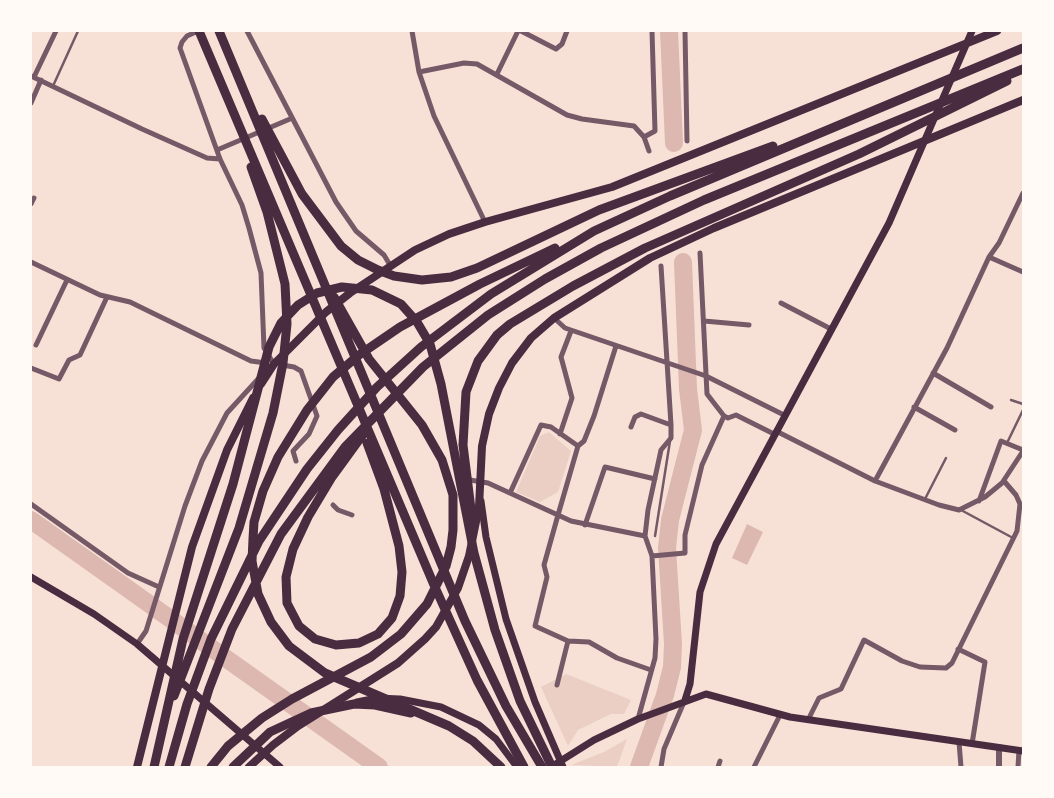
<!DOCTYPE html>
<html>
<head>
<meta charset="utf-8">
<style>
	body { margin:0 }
	#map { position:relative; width:1054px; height:798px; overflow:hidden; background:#f7e1d7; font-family:Poppins,sans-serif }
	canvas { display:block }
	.frame { position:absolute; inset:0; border:32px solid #fffaf5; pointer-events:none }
</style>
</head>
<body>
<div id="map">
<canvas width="1054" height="798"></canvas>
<div class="frame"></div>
</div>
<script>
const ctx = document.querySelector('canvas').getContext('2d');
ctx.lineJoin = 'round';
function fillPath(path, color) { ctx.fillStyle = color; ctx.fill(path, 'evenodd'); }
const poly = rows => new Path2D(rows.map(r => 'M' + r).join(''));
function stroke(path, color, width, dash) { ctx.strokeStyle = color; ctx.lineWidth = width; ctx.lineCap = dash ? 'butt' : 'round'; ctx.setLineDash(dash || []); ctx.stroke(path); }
const green = poly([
	[549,432,571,451,558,492,540,502,516,492,540,436],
	[566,674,631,700,624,714,611,714,578,730,568,746,541,687],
	[627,739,617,767,571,765,604,752]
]);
const water = poly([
	[747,524,763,532,747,565,732,558]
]);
const river = poly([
	[669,31,674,143],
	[31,520,379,767],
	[639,767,665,695,672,667,673,644,667,548,670,520,693,430,688,389,683,262]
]);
const service = poly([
	[53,86,78,31],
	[1011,400,1023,404],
	[1007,443,1023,410],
	[925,499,946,458],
	[961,510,1013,538],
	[655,536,670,441]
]);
const minor = poly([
	[198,31,187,36,182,42,180,48,220,159,242,205,249,228,261,273,264,348,274,364],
	[247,31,336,202,356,231,384,255,390,265],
	[412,31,419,72,434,116,485,222],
	[521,31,556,49,562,44,567,31],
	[685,31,687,141],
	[419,72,464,63,477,64,567,115,582,119,634,126,644,137,649,151],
	[497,74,518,31],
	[31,76,142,129,207,158,220,159],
	[34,77,56,31],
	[31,103,41,80],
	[644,137,655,131,652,31],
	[217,150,290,119],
	[31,204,34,198],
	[700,253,707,394,724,416,728,418,736,415,774,434],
	[989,257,1023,272],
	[31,262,100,295,130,302,251,361,266,363],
	[781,303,831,329],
	[554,318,565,328,706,376,784,415],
	[704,321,749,325],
	[36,345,67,280],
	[616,346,594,416,584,441,578,446,558,515,544,565,547,577,535,626,568,641,589,642,617,658,651,670],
	[282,365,294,367,301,371,317,416,309,434,293,451,296,461],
	[31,368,59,379,69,360,80,355,107,297],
	[933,373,991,407],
	[914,407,955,430],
	[631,427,635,417,641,414,671,425],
	[776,431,875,481,939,505,959,510,985,497,1002,483,1023,451],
	[560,434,572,398,561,357,571,331],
	[470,480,488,483,571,521,645,536],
	[875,481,947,348,989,257,999,243,1023,193],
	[510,493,541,425,551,427,578,446],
	[979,501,1001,441,1023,450],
	[31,504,128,573,159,587],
	[333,505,338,510,352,515],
	[585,525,605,467,655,479],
	[652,556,685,553,685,535,702,465,724,416],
	[137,644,146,631,185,506,202,461,227,413,259,378],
	[958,649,985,662,972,744],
	[557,685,568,641],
	[638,719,655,658,656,639,652,556,645,536,648,510,661,450,671,438,671,425,661,266],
	[808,720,819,698,841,689,864,640,902,661,920,667,946,668,952,663,1017,531,1020,504,1016,495,1004,481],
	[959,742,961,767],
	[661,767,664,749,684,702],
	[718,767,720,761],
	[754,767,780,715],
	[1018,767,1019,750]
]);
const tertiary = poly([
	[999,767,999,747]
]);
const secondary = poly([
	[481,501,486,537,506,619,535,702,563,767],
	[31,577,94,614,137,644,280,767],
	[685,700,690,684,700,592,716,544,889,223,972,31],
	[357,702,377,698,400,699,441,707,479,725,496,739,517,767],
	[551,767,594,740,638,719,706,694,790,717,1023,751]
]);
const primary = poly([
	[261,384,274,364,326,312,350,293,415,250,449,234,485,222,612,187,997,31],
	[137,767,192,547,227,450,253,398],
	[249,767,273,745,298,726,398,663,425,639,436,627,458,588,469,556,479,507,482,446,489,414,499,388,512,363,531,338,554,318,650,258,714,228,1023,100]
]);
const motorway = poly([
	[199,31,434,585,477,680,524,767],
	[219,31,465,621,506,706,542,767],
	[262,119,302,194,341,246,358,260,378,270,394,276,422,280,451,277,477,268,599,210,773,146],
	[364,433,332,477,308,517,293,549,286,577,287,603,299,626,315,639,336,645,359,643,378,634,392,618,400,596,402,572,399,546,384,489,367,443],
	[472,517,463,445,466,392,478,361,497,335,510,324,573,286,645,248,859,154,1007,81],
	[174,696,239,528,273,413,283,363,287,324,285,284,267,212,251,167],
	[154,767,183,639,233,484,269,347,281,323,298,305,317,293,342,287,372,290,401,304,417,322,430,344,441,384,474,553,495,630,520,701,552,767],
	[169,767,187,704,211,639,259,541,307,469,338,430,377,387,421,347,491,294,594,231,670,196,1023,48],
	[185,767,209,689,232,629,281,534,345,447,423,367,488,315,545,279,601,248,704,200,1023,69],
	[211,767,228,746,262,718,292,699,371,657,401,634,427,604,446,566,451,547,453,530,453,495,442,460,422,425,369,359,334,297],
	[233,767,270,732,311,713,354,704,375,705,411,713],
	[501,767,473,741,449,726,325,673,289,646,271,622,258,594,252,561,253,539,254,522,263,491,278,457,307,410,333,377,359,355,400,327,480,284,555,248]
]);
fillPath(green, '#ebcfc5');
fillPath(water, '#dcb8b0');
stroke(river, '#dcb8b0', 18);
stroke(service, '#755966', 2.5);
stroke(minor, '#755966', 5);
stroke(tertiary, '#755966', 6);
stroke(secondary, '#4a2c40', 7);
stroke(primary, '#4a2c40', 8);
stroke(motorway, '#4a2c40', 9);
</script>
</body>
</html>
